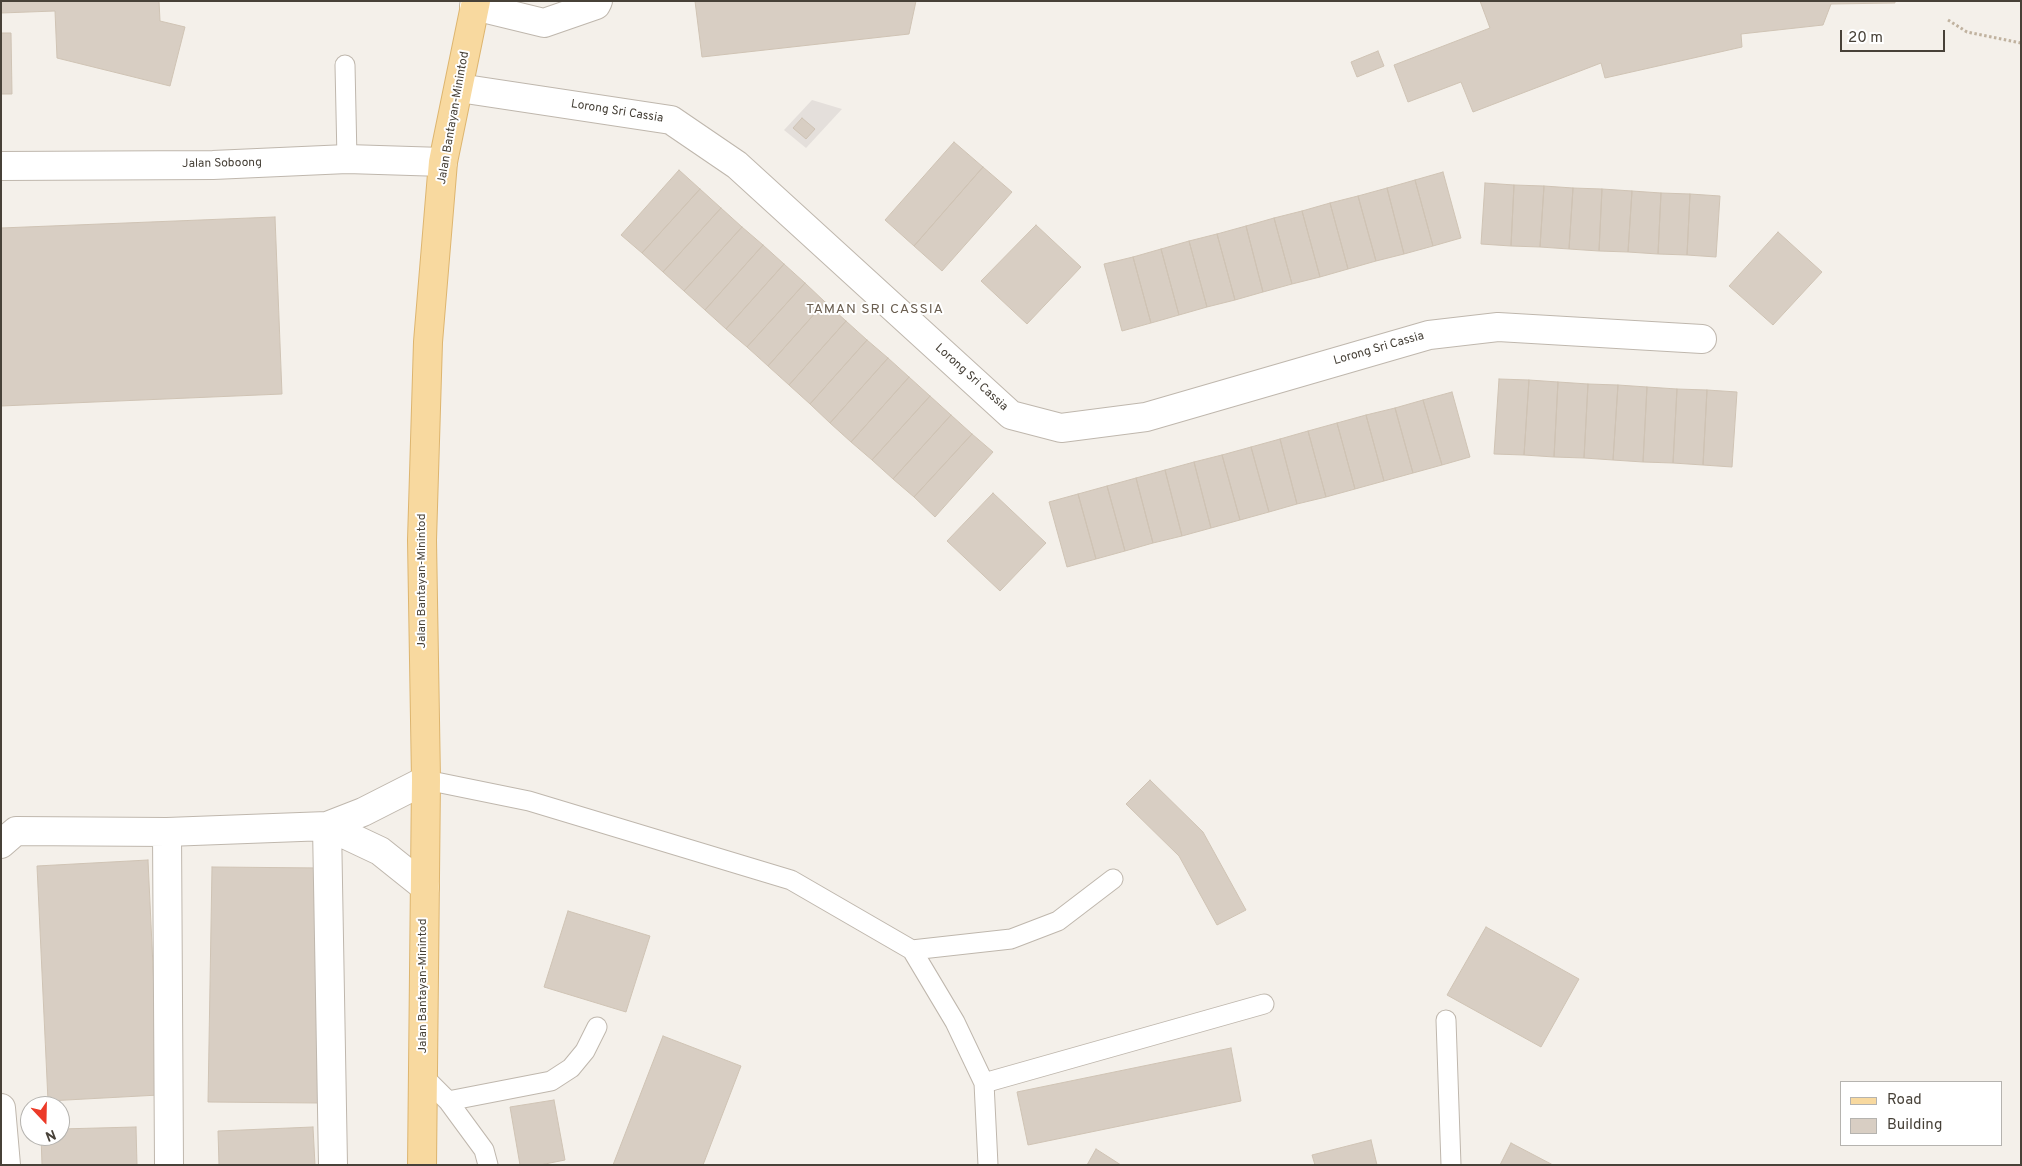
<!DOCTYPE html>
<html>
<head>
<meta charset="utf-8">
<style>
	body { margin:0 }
	#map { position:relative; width:2022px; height:1166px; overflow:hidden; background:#f4f0ea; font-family:Overpass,sans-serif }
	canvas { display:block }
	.frame { position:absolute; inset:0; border:2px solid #474138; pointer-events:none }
	.legend { position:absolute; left:1840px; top:1081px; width:162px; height:65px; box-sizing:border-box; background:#fff; border:1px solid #b5b3af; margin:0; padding:6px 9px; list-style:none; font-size:15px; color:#474138 }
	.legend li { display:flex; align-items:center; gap:10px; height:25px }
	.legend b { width:25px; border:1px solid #b5b3af }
	.north { position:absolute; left:20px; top:1096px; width:50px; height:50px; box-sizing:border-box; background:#fff; border:1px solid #b5b3af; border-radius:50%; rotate:159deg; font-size:14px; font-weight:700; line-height:20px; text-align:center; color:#474138 }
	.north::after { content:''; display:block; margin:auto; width:18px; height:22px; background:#ec3a28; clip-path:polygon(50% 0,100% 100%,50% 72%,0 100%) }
	.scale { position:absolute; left:1840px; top:30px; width:105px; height:22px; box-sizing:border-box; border:2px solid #474138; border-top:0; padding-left:6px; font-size:15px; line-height:18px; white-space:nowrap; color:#474138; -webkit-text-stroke:4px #fff; paint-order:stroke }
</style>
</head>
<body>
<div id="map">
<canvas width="2022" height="1166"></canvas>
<div class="frame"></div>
<ul class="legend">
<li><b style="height:6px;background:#f8d99f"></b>Road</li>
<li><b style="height:14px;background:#d8cec3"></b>Building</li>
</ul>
<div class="north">N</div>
<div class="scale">20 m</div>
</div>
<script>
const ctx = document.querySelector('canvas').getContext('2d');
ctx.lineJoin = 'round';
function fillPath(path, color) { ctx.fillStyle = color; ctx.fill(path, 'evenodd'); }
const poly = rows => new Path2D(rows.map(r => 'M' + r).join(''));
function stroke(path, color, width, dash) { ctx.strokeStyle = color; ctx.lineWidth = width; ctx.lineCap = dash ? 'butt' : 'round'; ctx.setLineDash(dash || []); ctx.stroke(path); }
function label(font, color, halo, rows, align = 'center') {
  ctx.font = font + ' Overpass,sans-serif'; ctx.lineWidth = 4; ctx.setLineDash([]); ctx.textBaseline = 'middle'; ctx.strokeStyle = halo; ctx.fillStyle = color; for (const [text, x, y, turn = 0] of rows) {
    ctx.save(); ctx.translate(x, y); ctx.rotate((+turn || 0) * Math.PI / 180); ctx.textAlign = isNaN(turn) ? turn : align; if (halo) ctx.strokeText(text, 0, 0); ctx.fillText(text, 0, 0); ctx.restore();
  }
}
const industrial = poly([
	[812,100,842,109,806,148,784,130]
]);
const building = poly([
	[1,1,159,1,160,21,185,27,170,86,57,58,55,11,1,13,1,1],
	[695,1,916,1,909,34,702,57,695,1],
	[1480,1,1895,1,1895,3,1831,4,1823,25,1741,34,1742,47,1605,78,1601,63,1473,112,1461,82,1408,102,1394,65,1490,28,1480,1],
	[1,33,11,33,12,94,1,94,1,33],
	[1378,51,1384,66,1357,77,1351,62,1378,51],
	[802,118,815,129,806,139,793,128,802,118],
	[954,142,983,167,914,246,885,220,954,142],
	[983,167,1012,192,942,271,914,246,983,167],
	[679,170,700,189,642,253,621,235,679,170],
	[1443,172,1461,238,1433,246,1415,180,1443,172],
	[1415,180,1433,246,1404,254,1387,188,1415,180],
	[1485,183,1514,185,1511,246,1481,244,1485,183],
	[1514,185,1544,186,1540,247,1511,246,1514,185],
	[1544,186,1573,188,1569,249,1540,247,1544,186],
	[1387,188,1404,254,1376,261,1358,196,1387,188],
	[1573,188,1602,189,1599,251,1569,249,1573,188],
	[700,189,721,208,663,272,642,253,700,189],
	[1602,189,1632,191,1628,252,1599,251,1602,189],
	[1632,191,1661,193,1658,254,1628,252,1632,191],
	[1661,193,1690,194,1687,255,1658,254,1661,193],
	[1690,194,1720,196,1716,257,1687,255,1690,194],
	[1358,196,1376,261,1348,269,1330,203,1358,196],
	[1330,203,1348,269,1320,277,1302,211,1330,203],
	[721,208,742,227,684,291,663,272,721,208],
	[1302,211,1320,277,1292,284,1274,218,1302,211],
	[275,217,282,394,1,406,1,228,275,217],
	[1274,218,1292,284,1263,292,1246,226,1274,218],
	[1036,225,1081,267,1027,324,981,281,1036,225],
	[1246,226,1263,292,1235,300,1217,234,1246,226],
	[742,227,763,245,705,310,684,291,742,227],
	[1778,232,1822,272,1773,325,1729,286,1778,232],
	[1217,234,1235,300,1207,307,1189,241,1217,234],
	[1189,241,1207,307,1179,315,1161,249,1189,241],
	[763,245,784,264,726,329,705,310,763,245],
	[1161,249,1179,315,1151,323,1133,257,1161,249],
	[1133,257,1151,323,1122,331,1104,264,1133,257],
	[784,264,805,283,747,347,726,329,784,264],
	[805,283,825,302,768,366,747,347,805,283],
	[825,302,846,321,789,385,768,366,825,302],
	[846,321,867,340,810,404,789,385,846,321],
	[867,340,888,358,830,423,810,404,867,340],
	[888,358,909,377,851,442,830,423,888,358],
	[909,377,930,396,872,460,851,442,909,377],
	[1499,379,1529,380,1524,455,1494,454,1499,379],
	[1529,380,1558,382,1554,457,1524,455,1529,380],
	[1558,382,1588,384,1584,458,1554,457,1558,382],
	[1588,384,1618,385,1613,460,1584,458,1588,384],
	[1618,385,1647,387,1643,462,1613,460,1618,385],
	[1647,387,1677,389,1673,463,1643,462,1647,387],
	[1677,389,1707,390,1703,465,1673,463,1677,389],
	[1707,390,1737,392,1732,467,1703,465,1707,390],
	[1452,392,1470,457,1442,465,1423,400,1452,392],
	[930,396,951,415,893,479,872,460,930,396],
	[1423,400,1442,465,1413,473,1395,408,1423,400],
	[1395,408,1413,473,1384,481,1366,415,1395,408],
	[951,415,972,434,914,497,893,479,951,415],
	[1366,415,1384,481,1355,489,1337,423,1366,415],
	[1337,423,1355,489,1326,497,1308,431,1337,423],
	[1308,431,1326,497,1297,504,1280,439,1308,431],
	[972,434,993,452,935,517,914,497,972,434],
	[1280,439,1297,504,1269,512,1251,447,1280,439],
	[1251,447,1269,512,1240,520,1222,455,1251,447],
	[1222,455,1240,520,1211,528,1194,462,1222,455],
	[1194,462,1211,528,1182,536,1165,470,1194,462],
	[1165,470,1182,536,1153,543,1136,478,1165,470],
	[1136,478,1153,543,1125,551,1107,486,1136,478],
	[1107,486,1125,551,1096,559,1078,494,1107,486],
	[993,493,1046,543,1000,591,947,541,993,493],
	[1078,494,1096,559,1067,567,1049,502,1078,494],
	[1150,780,1203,832,1246,910,1217,925,1179,856,1126,804,1150,780],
	[148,860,159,1095,48,1101,37,866,148,860],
	[212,867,323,868,319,1103,208,1102,212,867],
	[568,911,650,936,626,1012,544,987,568,911],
	[1486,927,1579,979,1541,1047,1447,995,1486,927],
	[663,1036,741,1066,703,1165,613,1165,663,1036],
	[1231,1048,1241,1101,1028,1145,1017,1092,1231,1048],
	[554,1100,565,1160,540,1165,520,1165,510,1107,554,1100],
	[136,1127,137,1165,42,1165,41,1136,60,1136,60,1129,136,1127],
	[313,1127,315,1165,219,1165,218,1131,313,1127],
	[1371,1140,1377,1165,1315,1165,1312,1155,1371,1140],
	[1511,1143,1553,1165,1500,1165,1511,1143],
	[1096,1149,1121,1165,1087,1165,1096,1149]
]);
const path = poly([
	[1948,20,1967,32,2021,43]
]);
const lane = poly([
	[345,65,347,159],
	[426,780,529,801,791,880,912,950,955,1022,984,1083,988,1165],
	[912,950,1011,939,1058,921,1113,879],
	[1446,1020,1451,1165],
	[423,1076,448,1101,484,1150,488,1165],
	[984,1083,1264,1004],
	[448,1101,551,1081,571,1068,585,1051,597,1027]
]);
const street = poly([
	[474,6,544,23,596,5,598,1],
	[459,88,671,120,737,165,1011,415,1061,428,1146,417,1429,335,1498,327,1702,339],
	[1,166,213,165,347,159,443,162],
	[327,826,333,1165],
	[327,826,380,851,425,887],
	[167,832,169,1165],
	[1,844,16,831,167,832,327,826,363,812,426,780],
	[1,1108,6,1165]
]);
const primary = poly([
	[422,1165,426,780,422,540,428,342,443,162,476,1]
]);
const streetNames = [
	["Lorong Sri Cassia",617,112,9],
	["Jalan Bantayan-Minintod",454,118,-80],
	["Jalan Soboong",222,164,-1],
	["Lorong Sri Cassia",1379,349,-16],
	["Lorong Sri Cassia",971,378,42],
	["Jalan Bantayan-Minintod",423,581,-90],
	["Jalan Bantayan-Minintod",424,986,-90]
];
const neighbourhoodNames = [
	["TAMAN SRI CASSIA",875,310]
];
fillPath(industrial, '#e4dfdb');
fillPath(building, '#d8cec3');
stroke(building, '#cfc3b4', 1);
stroke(lane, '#bfb7ad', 21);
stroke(street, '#bfb7ad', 30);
stroke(primary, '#ddb56f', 30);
stroke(path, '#c0b29f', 3, [2.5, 2.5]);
stroke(lane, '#fff', 19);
stroke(street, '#fff', 28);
stroke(primary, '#f8d99f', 28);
label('12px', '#474138', '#fff', streetNames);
ctx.letterSpacing = '1px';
label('14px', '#6a5e50', '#fff', neighbourhoodNames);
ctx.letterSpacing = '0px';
</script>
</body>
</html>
